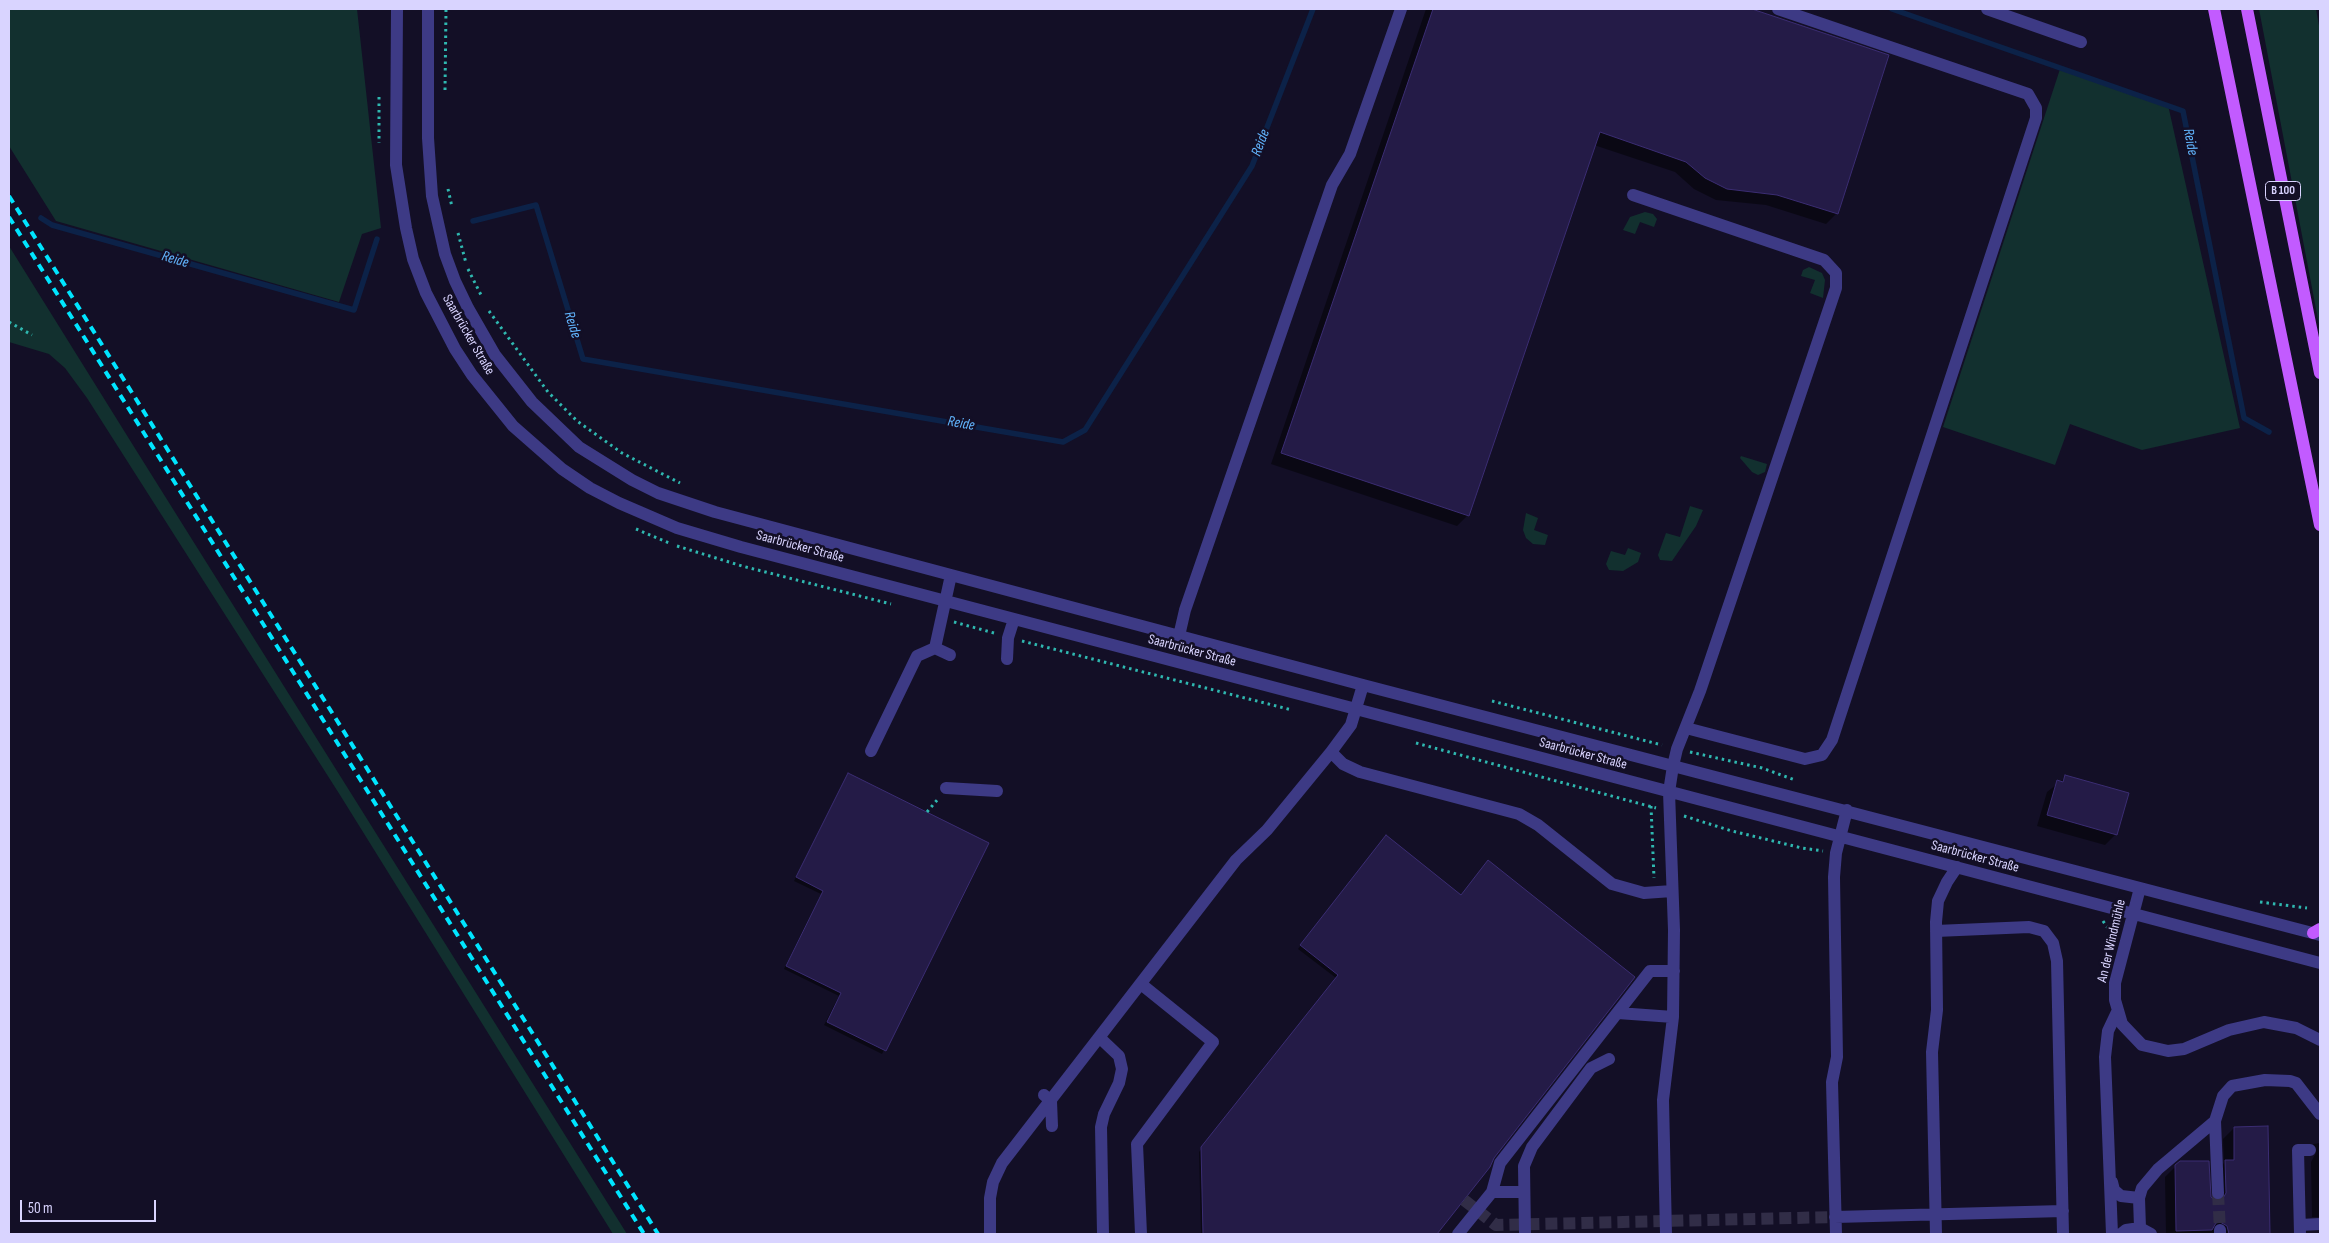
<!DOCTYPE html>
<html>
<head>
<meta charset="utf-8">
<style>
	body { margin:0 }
	#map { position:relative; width:2329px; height:1243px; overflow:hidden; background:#130f26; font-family:"Sofia Sans Condensed",sans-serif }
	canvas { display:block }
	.frame { position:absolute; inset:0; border:10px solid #d9d4ff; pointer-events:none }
	.scale { position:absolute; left:20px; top:1200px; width:136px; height:22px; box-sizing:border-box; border:2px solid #d9d4ff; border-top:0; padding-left:6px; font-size:15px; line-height:18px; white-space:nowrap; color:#d9d4ff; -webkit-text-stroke:4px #130f26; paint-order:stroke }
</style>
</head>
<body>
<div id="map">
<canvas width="2329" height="1243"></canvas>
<div class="frame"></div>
<div class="scale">50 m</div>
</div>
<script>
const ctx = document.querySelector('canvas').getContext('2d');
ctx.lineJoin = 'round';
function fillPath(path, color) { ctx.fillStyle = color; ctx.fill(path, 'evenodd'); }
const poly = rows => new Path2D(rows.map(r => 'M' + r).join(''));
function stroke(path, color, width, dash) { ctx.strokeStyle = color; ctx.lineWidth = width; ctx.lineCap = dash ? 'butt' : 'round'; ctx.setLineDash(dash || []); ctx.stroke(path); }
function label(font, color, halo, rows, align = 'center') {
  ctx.font = font + ' "Sofia Sans Condensed",sans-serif'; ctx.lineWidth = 5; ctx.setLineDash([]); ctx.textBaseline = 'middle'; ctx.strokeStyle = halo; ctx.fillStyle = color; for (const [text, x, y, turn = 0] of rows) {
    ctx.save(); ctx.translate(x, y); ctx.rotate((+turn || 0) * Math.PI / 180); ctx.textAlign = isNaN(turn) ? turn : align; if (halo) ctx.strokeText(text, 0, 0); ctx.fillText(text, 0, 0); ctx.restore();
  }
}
const green = poly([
	[9,9,357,9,381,228,362,234,339,302,56,221,9,146],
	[2259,9,2316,9,2320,31,2320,330],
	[2061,66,2168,105,2240,428,2142,450,2070,424,2055,465,1943,427],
	[1645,212,1653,214,1657,219,1654,227,1640,222,1635,234,1623,230,1630,217],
	[9,246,136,450,627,1234,613,1234,340,795,87,398,65,368,49,354,9,342],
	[1809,267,1822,273,1825,280,1823,298,1810,293,1815,280,1801,276,1803,270],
	[1741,456,1767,464,1765,472,1758,475,1752,472,1740,458],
	[1690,506,1703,510,1696,526,1672,561,1660,560,1658,555,1666,533,1680,537],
	[1526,513,1538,518,1534,530,1548,535,1545,545,1533,544,1526,538,1523,530],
	[1628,548,1641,553,1638,562,1623,571,1609,570,1606,564,1611,551,1625,555]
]);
const shadow = poly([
	[1426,9,1748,9,1887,56,1837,213,1826,224,1766,205,1716,200,1694,189,1675,172,1594,145,1468,515,1457,526,1271,464],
	[848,774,987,843,882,1054,824,1025,839,996,784,969,821,894,794,881],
	[2066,777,2116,834,2105,845,2037,826,2047,792],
	[1383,840,1492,1157,1489,1166,1436,1234,1201,1234,1199,1152,1336,978,1298,949],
	[2234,1128,2266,1128,2268,1234,2166,1234,2165,1177,2176,1166,2216,1203,2215,1172,2224,1163,2223,1139],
	[2320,1143,2320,1217,2312,1217,2311,1162,2316,1153,2311,1146,2314,1144]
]);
const stream = poly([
	[1892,9,2183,111,2244,418,2269,432],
	[41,218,52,225,354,310,377,239],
	[473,221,536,205,583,359,1063,442,1085,430,1252,166,1313,9]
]);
const building = poly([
	[1433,9,1752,9,1889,55,1838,214,1777,195,1727,189,1705,178,1686,162,1600,132,1469,516,1281,453,1433,9],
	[848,773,989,843,886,1051,827,1022,841,993,786,966,823,891,796,877,848,773],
	[2065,775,2129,793,2117,835,2047,815,2057,780,2063,782,2065,775],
	[1386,835,1461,895,1488,860,1635,977,1494,1158,1490,1167,1437,1234,1203,1234,1201,1147,1338,975,1300,945,1386,835],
	[2268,1126,2270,1234,2229,1234,2227,1226,2220,1222,2216,1223,2212,1230,2176,1231,2175,1165,2180,1161,2209,1161,2211,1197,2215,1200,2222,1200,2226,1193,2225,1160,2234,1160,2234,1127,2268,1126]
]);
const minorTunnel = poly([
	[2218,1193,2220,1230],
	[1464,1200,1496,1225,1835,1217]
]);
const path = poly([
	[445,90,446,9],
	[379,97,379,143],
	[448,189,452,207],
	[458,233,466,263],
	[468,269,481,295],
	[489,311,548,392,577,421,622,453,680,483],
	[9,322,32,335],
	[636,529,669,543],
	[677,546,742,566,891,604],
	[954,622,994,633],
	[1022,641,1292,710],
	[1492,701,1662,745],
	[1416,743,1656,808],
	[1690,752,1762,768,1795,780],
	[1651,806,1654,878],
	[927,812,938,799],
	[1684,816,1732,831,1802,848,1823,851],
	[2260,902,2307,908],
	[2103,921,2112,934]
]);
const minor = poly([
	[397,9,396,165,406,228,413,259,426,293,455,349,472,375,513,426,562,469,590,488,619,503,677,528,741,547,2320,963],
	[428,9,428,138,432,196,445,254,455,281,468,308,495,355,532,402,579,447,632,480,658,493,715,512,1363,685,2320,935],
	[1987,9,2081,42],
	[1633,195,1824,260,1836,273,1836,288,1700,691,1677,749,1673,766,1669,792,1674,930,1673,1017,1663,1100,1666,1234],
	[1179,636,1185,610,1332,185,1350,154,1401,9],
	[935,648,950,655],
	[1007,659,1008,638,1014,619],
	[1363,685,1351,725,1331,752,1343,764,1360,772,1519,814,1538,825,1612,884,1644,893,1672,891],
	[1686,728,1805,759,1822,755,1832,740,2036,118,2036,108,2028,94,1778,9],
	[871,751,917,656,935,648,951,575],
	[946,788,997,791],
	[2140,888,2115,983,2115,1000,2122,1024,2142,1045,2168,1051,2184,1049,2229,1030,2264,1022,2296,1028,2320,1040],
	[1936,931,2029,927,2044,931,2053,943,2057,961,2063,1234],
	[1618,1013,1673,1017],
	[1100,1038,1119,1056,1122,1069,1119,1083,1104,1114,1101,1127,1103,1234],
	[1044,1095,1051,1101,1052,1126],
	[2112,1182,2114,1190,2121,1196,2139,1198],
	[1492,1192,1524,1192],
	[2218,1193,2215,1121,2223,1096,2232,1086,2265,1080,2290,1081,2296,1083,2320,1114],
	[1835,1217,2063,1211],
	[2300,1225,2320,1224],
	[2220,1230,2220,1234],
	[990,1234,990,1198,993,1182,1002,1163,1236,860,1267,830,1331,752],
	[1141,1234,1137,1144,1213,1042,1141,984],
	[1458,1234,1492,1192,1500,1163,1650,971,1674,971],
	[1525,1234,1524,1166,1532,1147,1591,1068,1609,1059],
	[1836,1234,1832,1082,1837,1057,1834,877,1836,853,1847,810],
	[1936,1234,1932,1052,1937,1010,1936,922,1938,901,1947,882,1957,867],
	[2112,1234,2105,1057,2108,1031,2117,1012],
	[2121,1234,2126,1230,2140,1228],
	[2151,1234,2140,1228,2139,1198,2142,1188,2158,1169,2215,1121],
	[2300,1234,2298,1150,2310,1150]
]);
const major = poly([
	[2214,9,2320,525],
	[2247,9,2320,373],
	[2313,933,2320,929]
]);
const rail = poly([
	[9,196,658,1234],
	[9,217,644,1234]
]);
const shields = [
	[2283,191,35]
];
const shieldNames = [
	["B 100",2283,191]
];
const streetNames = [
	["Saarbrücker Straße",468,335,60],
	["Saarbrücker Straße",800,547,15],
	["Saarbrücker Straße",1192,651,15],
	["Saarbrücker Straße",1583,754,15],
	["Saarbrücker Straße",1975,857,15],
	["An der Windmühle",2112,941,-77]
];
const waterNames = [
	["Reide",2190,142,79],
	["Reide",1261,143,-69],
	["Reide",175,260,16],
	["Reide",572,325,73],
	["Reide",961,424,10]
];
fillPath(green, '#12302f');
fillPath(shadow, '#0007');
stroke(stream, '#0c2248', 5.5);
fillPath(building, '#241b47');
stroke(building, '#3b2d73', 1);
stroke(minorTunnel, '#312d47', 12, [12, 6]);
stroke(path, '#2fb8b0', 3, [2.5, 4]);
stroke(minor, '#3d3a85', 12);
stroke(major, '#c25bff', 12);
stroke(rail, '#00e5ff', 4, [8, 6]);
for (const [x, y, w] of shields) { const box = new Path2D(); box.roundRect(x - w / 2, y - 9.5, w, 19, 4); ctx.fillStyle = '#130f26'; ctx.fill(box); stroke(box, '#d9d4ff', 1); }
label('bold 12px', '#d9d4ff', null, shieldNames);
label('14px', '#d9d4ff', '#130f26', streetNames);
label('italic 15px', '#62b6ff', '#130f26', waterNames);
</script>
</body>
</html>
